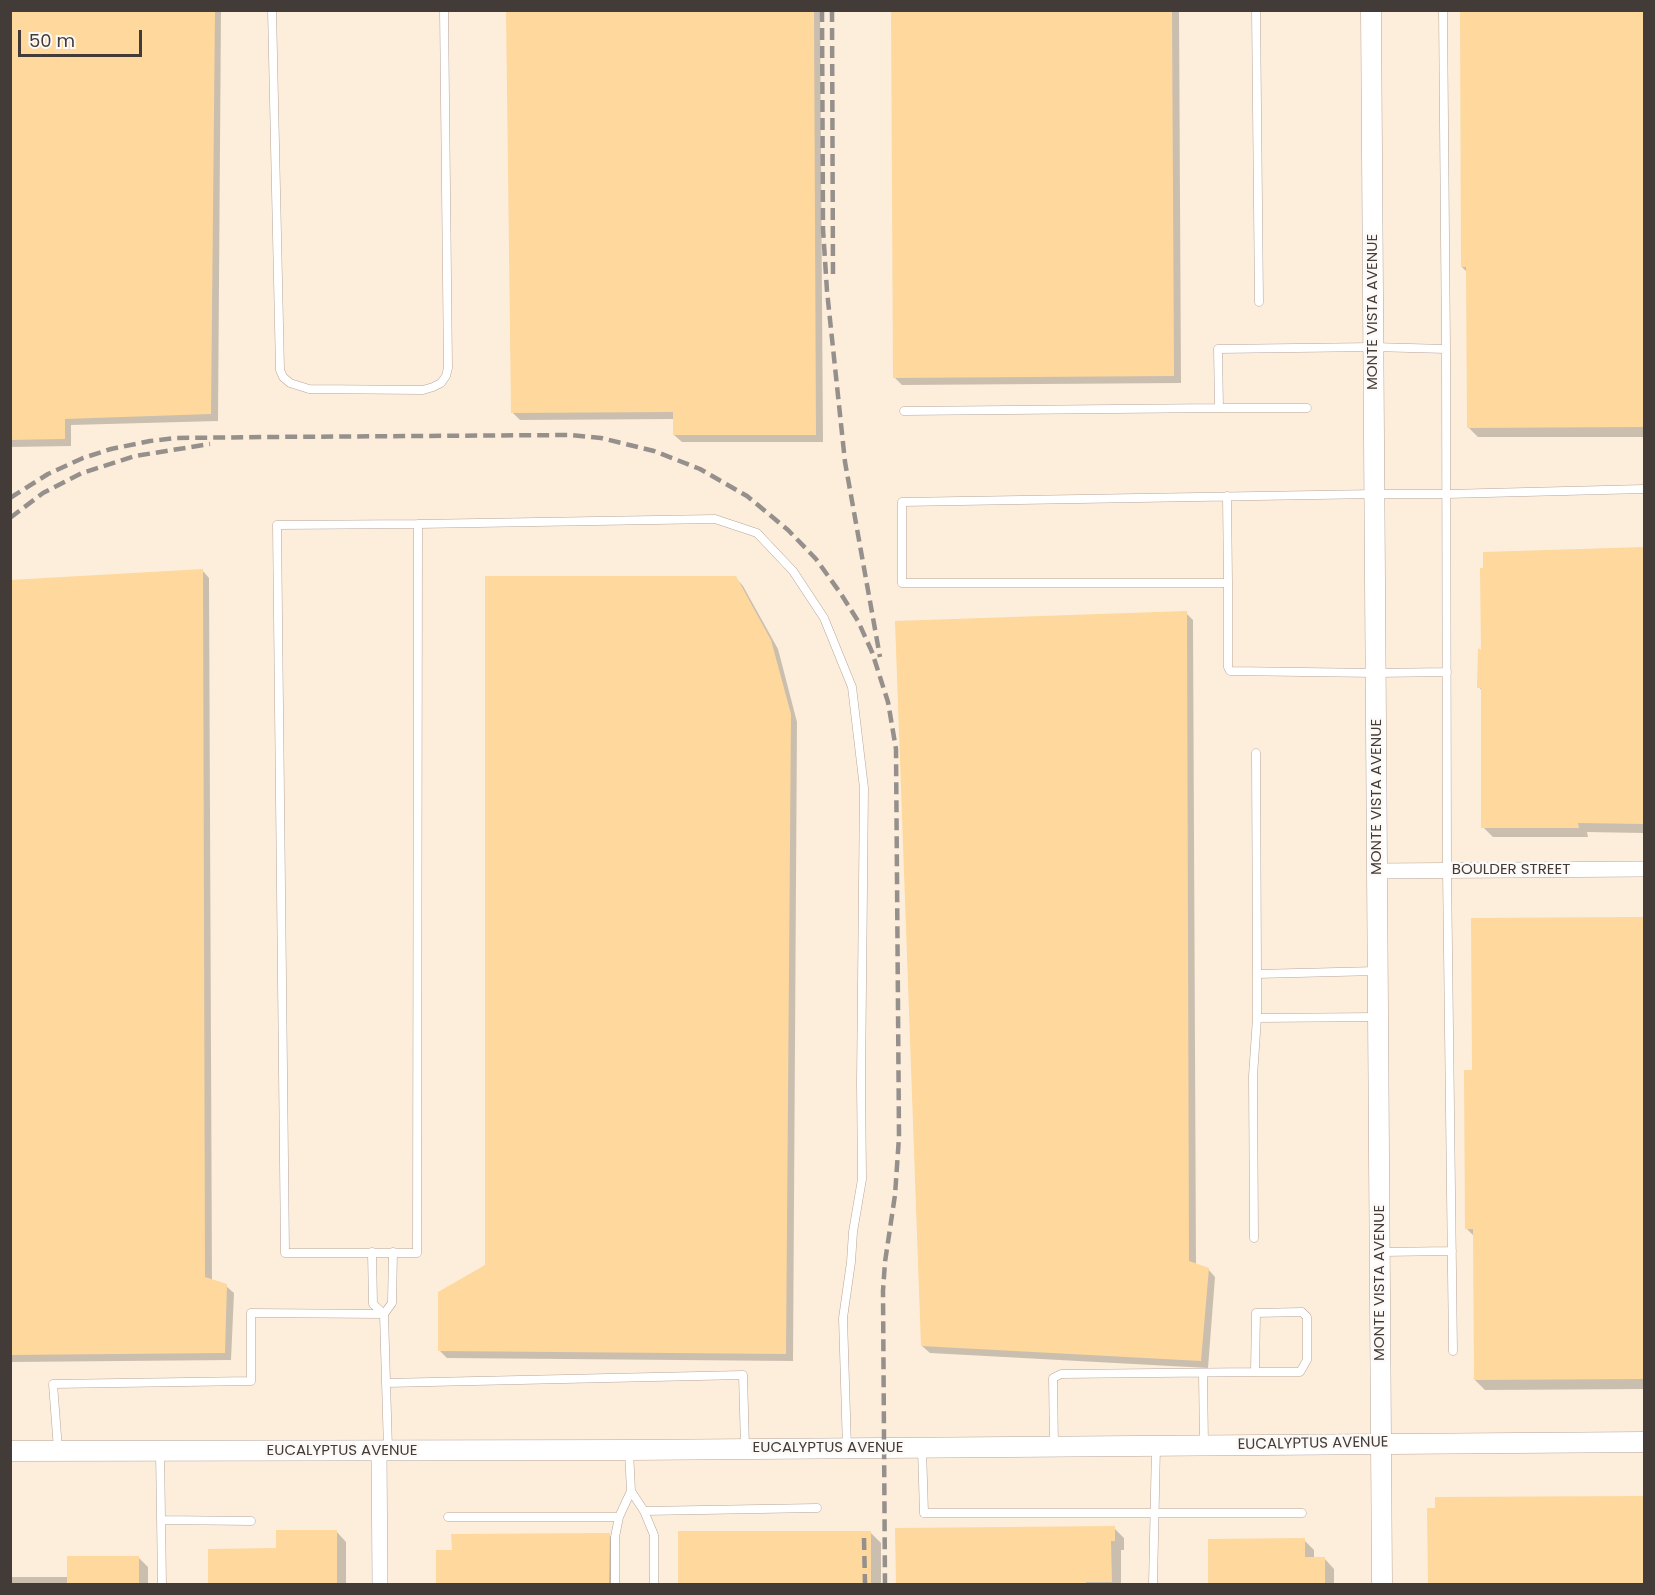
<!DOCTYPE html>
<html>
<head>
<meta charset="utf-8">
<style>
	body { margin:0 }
	#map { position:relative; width:1655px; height:1595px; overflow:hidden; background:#fdf9f7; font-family:Poppins,sans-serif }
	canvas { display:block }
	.frame { position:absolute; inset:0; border:12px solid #423b37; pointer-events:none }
	.scale { position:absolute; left:18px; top:30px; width:124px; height:27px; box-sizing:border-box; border:3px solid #423b37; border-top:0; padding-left:8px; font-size:18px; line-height:21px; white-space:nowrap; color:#423b37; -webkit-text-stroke:4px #fdf9f7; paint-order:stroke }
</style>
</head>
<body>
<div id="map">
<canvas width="1655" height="1595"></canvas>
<div class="frame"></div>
<div class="scale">50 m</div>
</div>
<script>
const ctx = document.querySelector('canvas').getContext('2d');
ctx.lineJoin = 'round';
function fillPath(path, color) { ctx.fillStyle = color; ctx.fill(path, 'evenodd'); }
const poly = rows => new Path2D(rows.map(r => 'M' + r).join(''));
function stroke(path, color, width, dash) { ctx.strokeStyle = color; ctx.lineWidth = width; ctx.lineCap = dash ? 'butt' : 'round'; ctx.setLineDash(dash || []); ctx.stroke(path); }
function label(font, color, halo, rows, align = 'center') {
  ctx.font = font + ' Poppins,sans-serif'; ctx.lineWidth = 5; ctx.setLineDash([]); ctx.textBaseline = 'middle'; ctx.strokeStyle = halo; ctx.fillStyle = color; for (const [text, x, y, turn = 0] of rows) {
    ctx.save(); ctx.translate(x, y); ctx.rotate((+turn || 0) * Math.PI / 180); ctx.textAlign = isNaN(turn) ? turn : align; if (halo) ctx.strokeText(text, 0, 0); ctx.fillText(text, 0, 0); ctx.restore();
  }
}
const industrial = poly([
	[11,11,1644,11,1644,1584,11,1584]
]);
const shadow = poly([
	[10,10,221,10,218,421,71,425,71,446,10,447],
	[507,10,820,10,823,442,682,442,674,435,674,419,520,420,512,412],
	[892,10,1179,10,1181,383,902,385,894,377],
	[1461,10,1644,10,1644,437,1478,437,1468,427,1467,272,1462,267],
	[1644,549,1644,833,1587,832,1588,837,1493,837,1483,827,1482,691,1479,687,1482,653,1485,553],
	[202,570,209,578,212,1281,226,1286,234,1293,231,1360,10,1362,10,582],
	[736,578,743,586,778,649,797,722,793,1361,447,1358,440,1351,487,1266],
	[1186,613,1193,620,1196,1265,1208,1269,1215,1277,1208,1368,930,1353,922,1346],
	[1644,918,1644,1389,1485,1390,1475,1380,1475,1237,1466,1228,1473,1072,1472,919],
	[1644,1497,1644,1584,1429,1584,1429,1509,1437,1509,1437,1499],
	[1114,1528,1124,1538,1124,1550,1121,1550,1121,1584,897,1584,897,1529],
	[336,1531,346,1542,346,1584,210,1584,210,1550,278,1550],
	[679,1533,871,1533,881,1543,881,1584,679,1584],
	[609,1535,619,1545,619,1584,437,1584,437,1552],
	[1209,1540,1304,1540,1314,1550,1314,1559,1324,1558,1334,1569,1334,1584,1210,1584],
	[138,1557,148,1567,148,1584,10,1584,10,1577,68,1577]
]);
const building = poly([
	[10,10,215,10,211,414,65,419,65,439,10,440],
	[506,10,814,10,816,435,673,435,673,412,511,413],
	[891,10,1172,10,1174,376,893,378],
	[1460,10,1644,10,1644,427,1467,428,1466,267,1461,267],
	[1644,547,1644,824,1578,823,1579,828,1481,828,1481,688,1477,688,1478,648,1481,650,1480,568,1483,568,1483,552],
	[203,569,205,1277,227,1284,225,1353,10,1355,10,580],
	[485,576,736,576,771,640,791,714,786,1354,438,1351,438,1292,485,1265],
	[1187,611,1189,1261,1209,1268,1201,1361,921,1346,895,621],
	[1644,917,1644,1379,1474,1380,1473,1229,1465,1229,1464,1070,1472,1070,1471,918],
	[1644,1496,1644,1584,1428,1584,1427,1508,1435,1508,1435,1497],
	[1115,1526,1115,1541,1111,1541,1112,1582,1086,1582,1086,1584,896,1584,895,1528],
	[276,1530,337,1530,337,1584,208,1584,208,1549,276,1548],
	[678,1531,871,1531,871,1584,678,1584],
	[610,1533,609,1584,436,1584,436,1550,452,1550,451,1534],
	[1305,1538,1305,1557,1325,1557,1325,1584,1208,1584,1208,1539],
	[67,1556,139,1556,139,1584,67,1584]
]);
const service = poly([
	[272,10,280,370,283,377,290,383,309,389,423,390,433,387,441,383,446,376,448,368,444,10],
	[1256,10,1259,302],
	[1443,10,1446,349,1447,870,1453,1351],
	[1219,408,1307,408],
	[904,411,1219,408,1218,349,1373,347,1446,349],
	[1227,496,1228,583],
	[418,524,417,1253,285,1253,277,525,418,524],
	[418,524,715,519,757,533,793,571,824,618,852,687,864,788,861,1082,862,1179,853,1232,851,1262,843,1318,847,1448],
	[1447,672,1376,673,1230,671,1228,667,1228,583,902,583,902,502,1375,494,1447,494,1644,489],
	[1256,753,1257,974],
	[1377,971,1257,974,1257,1018,1378,1017],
	[1254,1238,1253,1076,1257,1018],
	[372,1252,373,1304,384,1314],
	[1382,1252,1452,1251],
	[1203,1373,1204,1445],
	[386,1383,743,1375,745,1447],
	[1054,1446,1053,1378,1061,1374,1255,1372,1300,1372,1307,1360,1307,1317,1302,1312,1256,1313,1255,1372],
	[58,1449,53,1384,251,1381,251,1313,384,1314],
	[388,1449,384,1314,392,1303,393,1252],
	[922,1449,924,1513,1302,1513],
	[160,1451,162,1584],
	[631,1491,644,1511,654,1535,654,1584],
	[644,1511,817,1508],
	[448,1517,619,1517],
	[161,1520,251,1521],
	[615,1584,615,1537,619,1517,631,1491,629,1451],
	[1153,1584,1156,1447]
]);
const minor = poly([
	[1378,871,1644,869],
	[379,1451,380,1584]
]);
const tertiary = poly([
	[1371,10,1382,1584],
	[10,1451,629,1450,1644,1442]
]);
const rail = poly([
	[822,10,823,229,827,291,845,462,880,657],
	[832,10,833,277],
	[10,498,48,474,83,458,111,449,150,441,176,438,265,437,570,435,601,438,654,451,700,469,747,496,788,530,816,559,841,594,858,621,872,652,888,702,896,749,899,1137,895,1195,885,1262,883,1291,885,1584],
	[10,518,43,493,82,473,135,456,210,444],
	[864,1538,865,1584]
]);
const streetNames = [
	["MONTE VISTA AVENUE",1373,312,-90],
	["MONTE VISTA AVENUE",1377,797,-90],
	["BOULDER STREET",1511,870],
	["MONTE VISTA AVENUE",1380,1283,-90],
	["EUCALYPTUS AVENUE",1313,1444,-1],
	["EUCALYPTUS AVENUE",828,1448],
	["EUCALYPTUS AVENUE",342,1451]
];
fillPath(industrial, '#fdeedb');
fillPath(shadow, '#0003');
fillPath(building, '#fed89d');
stroke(service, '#b8a69d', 9);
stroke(minor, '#b8a69d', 16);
stroke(tertiary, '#b8a69d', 21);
stroke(service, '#fff', 8);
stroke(minor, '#fff', 15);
stroke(tertiary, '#fff', 20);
stroke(rail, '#96908d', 4.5, [12, 6]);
label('15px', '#423b37', '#fdf9f7', streetNames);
</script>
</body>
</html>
